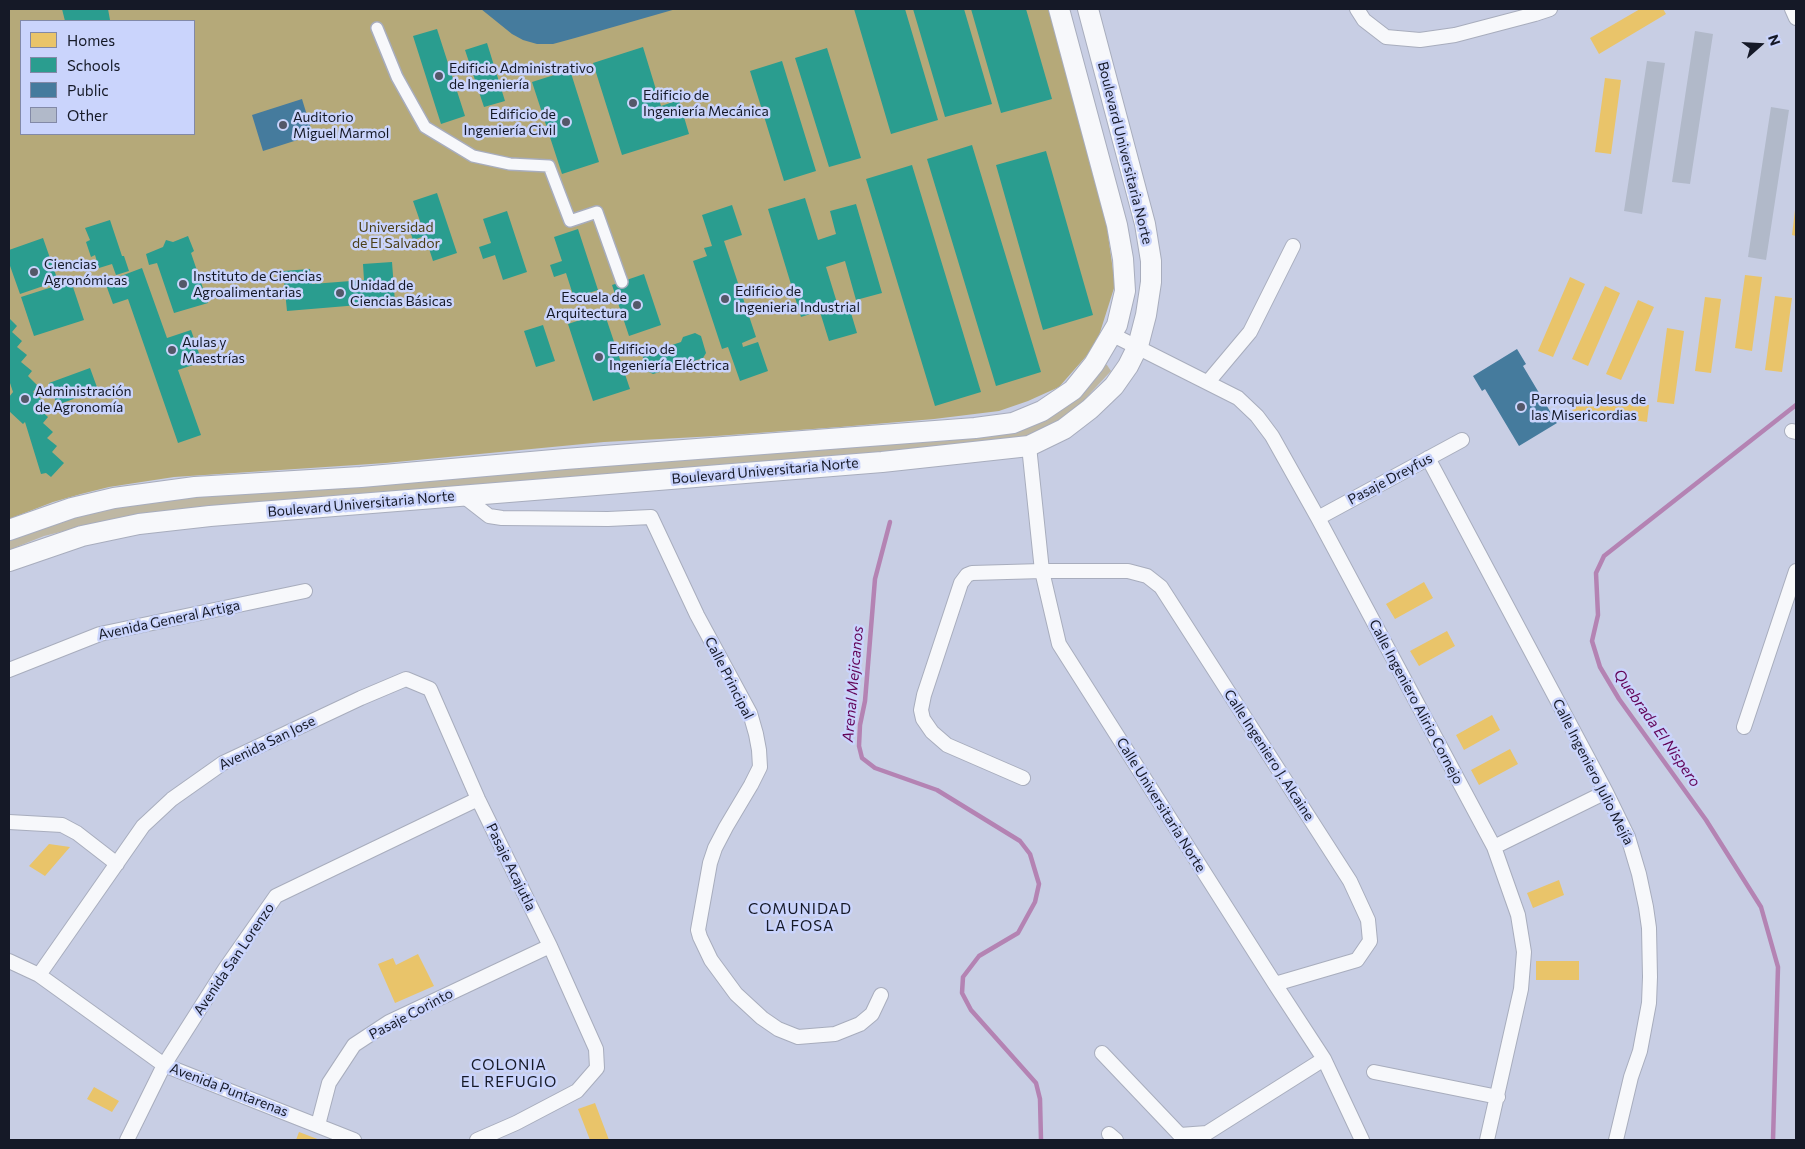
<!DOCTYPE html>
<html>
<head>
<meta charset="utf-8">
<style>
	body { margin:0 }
	#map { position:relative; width:1805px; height:1149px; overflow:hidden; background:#c8cee4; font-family:Commissioner,sans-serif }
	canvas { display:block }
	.frame { position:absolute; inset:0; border:10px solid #151927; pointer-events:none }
	.legend { position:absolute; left:20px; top:20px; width:175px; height:115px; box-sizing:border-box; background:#cad4fc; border:1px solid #8289a7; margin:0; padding:6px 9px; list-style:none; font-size:15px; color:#151927 }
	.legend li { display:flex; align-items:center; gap:10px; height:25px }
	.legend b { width:25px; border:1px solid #8289a7 }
	.north { position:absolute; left:1735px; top:20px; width:50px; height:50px; -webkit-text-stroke:4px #cad4fc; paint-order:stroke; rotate:71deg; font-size:14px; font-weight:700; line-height:20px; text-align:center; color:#151927 }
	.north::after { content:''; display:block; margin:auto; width:18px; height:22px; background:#151927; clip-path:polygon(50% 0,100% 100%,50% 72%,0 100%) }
</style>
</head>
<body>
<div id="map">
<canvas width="1805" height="1149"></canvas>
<div class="frame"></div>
<ul class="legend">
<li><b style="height:14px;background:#e9c46a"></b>Homes</li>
<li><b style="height:14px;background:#2a9d8f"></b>Schools</li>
<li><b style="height:14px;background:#457b9d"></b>Public</li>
<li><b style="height:14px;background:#b1b9c9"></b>Other</li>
</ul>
<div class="north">N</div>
</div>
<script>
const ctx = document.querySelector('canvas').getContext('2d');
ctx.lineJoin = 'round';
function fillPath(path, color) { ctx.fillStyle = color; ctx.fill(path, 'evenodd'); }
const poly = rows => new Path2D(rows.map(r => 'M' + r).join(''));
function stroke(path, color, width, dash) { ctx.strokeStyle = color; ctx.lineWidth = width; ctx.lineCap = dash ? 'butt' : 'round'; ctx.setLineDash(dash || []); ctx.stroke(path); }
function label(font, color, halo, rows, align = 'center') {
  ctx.font = font + ' Commissioner,sans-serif'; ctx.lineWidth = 5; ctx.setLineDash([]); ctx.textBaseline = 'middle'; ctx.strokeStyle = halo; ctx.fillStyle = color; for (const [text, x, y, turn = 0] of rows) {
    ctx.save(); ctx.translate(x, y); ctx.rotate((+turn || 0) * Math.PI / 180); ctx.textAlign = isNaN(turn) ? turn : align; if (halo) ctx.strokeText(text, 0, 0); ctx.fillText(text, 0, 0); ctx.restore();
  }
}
const green = poly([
	[1103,363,1107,365,1111,371,1069,416,1027,437,1003,442,144,513,113,519,44,536,9,550,9,537,91,512,162,500,994,432]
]);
const forest = poly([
	[9,9,1049,9,1105,213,1115,285,1096,345,1059,387,1028,401,999,411,934,419,840,427,716,436,604,442,386,463,174,477,109,487,81,494,53,502,9,519],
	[21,21,194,21,194,134,21,134]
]);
const homes = poly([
	[1640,9,1663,9,1666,14,1599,54,1590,38],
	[1605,78,1621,80,1611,154,1595,152],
	[1795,210,1796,210,1796,236,1792,235],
	[1745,275,1762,277,1752,351,1735,348],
	[1570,277,1585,284,1553,357,1538,351],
	[1605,286,1620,293,1588,366,1572,359],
	[1775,296,1792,298,1782,372,1765,370],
	[1705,297,1721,299,1711,373,1695,371],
	[1638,300,1654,307,1621,380,1606,374],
	[1667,328,1684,331,1674,404,1657,402],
	[1575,395,1649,405,1647,422,1572,412],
	[1424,582,1433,598,1395,619,1386,604],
	[1447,631,1455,646,1419,666,1410,651],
	[1492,715,1500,730,1464,750,1456,735],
	[1510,749,1518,764,1479,785,1471,770],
	[49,844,70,847,45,876,29,866],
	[1559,880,1564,895,1533,908,1527,893],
	[418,954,434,986,395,1003,378,964,393,958,396,965],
	[1536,961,1579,961,1579,980,1536,980],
	[94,1087,119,1101,112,1112,87,1099],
	[595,1103,609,1140,590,1140,578,1109],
	[299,1132,320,1140,296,1140]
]);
const schools = poly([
	[62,9,108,9,110,20,102,21,65,21],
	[854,9,905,9,938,120,891,134],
	[913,9,964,9,992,104,945,117],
	[971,9,1026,9,1052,99,1001,113],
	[437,29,465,116,441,124,413,36],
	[487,43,505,101,484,107,465,50],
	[643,47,661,106,679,100,689,134,622,155,593,63],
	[827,48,861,158,829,167,795,58],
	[782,61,816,171,784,181,750,71],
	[570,70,599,162,562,174,532,82],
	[972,145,1041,372,996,386,927,159],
	[1046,151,1093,315,1043,330,996,165],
	[912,165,981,392,935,406,866,179],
	[437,193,457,253,433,261,425,236,413,240,409,228,421,224,413,201],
	[805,198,818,240,836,234,830,211,856,204,882,293,856,300,845,261,826,267,838,306,848,303,857,333,829,341,820,312,829,308,801,317,768,209],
	[732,205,742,235,724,241,756,337,742,343,743,347,758,342,768,371,740,381,728,347,722,349,693,261,707,256,704,248,712,246,702,215],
	[507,211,527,272,503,280,495,255,483,259,479,247,491,243,483,219],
	[110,220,122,256,124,256,129,271,116,275,112,264,99,268,95,255,91,257,86,242,90,240,85,228],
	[578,229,598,290,574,298,566,273,554,277,550,265,562,261,554,237],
	[188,236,194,251,191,253,208,303,174,313,157,263,149,265,146,254,163,247,166,240,173,242],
	[43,238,58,281,20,294,9,263,9,250],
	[392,262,395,302,287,311,283,271,310,269,312,284,364,280,363,264],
	[142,268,167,338,191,330,202,362,178,370,201,435,178,443,128,299,113,304,105,282],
	[644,274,661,325,629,336,612,285],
	[71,281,84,320,34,336,21,297],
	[604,312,630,389,593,401,568,324],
	[9,318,17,326,12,332,22,341,17,347,27,355,21,362,32,371,28,376,38,386,33,392,43,401,37,407,48,417,43,423,53,432,47,438,57,446,52,452,64,463,51,477,46,473,41,474,25,422,23,424,9,411,9,397,13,392,9,380],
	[543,325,555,361,536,367,524,331],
	[695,333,701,336,706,353,703,358,691,362,686,359,665,366,663,371,653,374,647,371,642,354,645,349,655,346,660,349,681,342,683,337],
	[90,368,98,390,57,405,49,383]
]);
const public = poly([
	[481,9,676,9,575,38,553,44,537,44,523,40,512,34],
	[302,99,313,135,263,151,252,115],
	[1517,349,1526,364,1523,366,1557,423,1519,446,1485,389,1482,391,1473,376]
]);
const stream = poly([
	[890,522,875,579,865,701,860,725,859,746,862,758,875,768,937,790,1020,841,1030,854,1039,884,1035,902,1018,933,979,956,963,977,962,993,971,1010,1036,1083,1040,1099,1041,1140],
	[1773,1140,1778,967,1761,907,1706,820,1619,699,1600,667,1592,641,1598,615,1596,573,1604,556,1796,405]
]);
const building = poly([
	[1695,31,1713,34,1690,184,1672,182],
	[1647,61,1665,63,1642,214,1624,211],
	[1771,107,1789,110,1766,260,1748,257]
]);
const pedestrian = poly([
	[377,28,397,77,425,127,473,156,510,164,549,166,570,221,597,212,622,282]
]);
const minor = poly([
	[1357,9,1364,20,1386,37,1420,40,1455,35,1535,14,1550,9],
	[1792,9,1796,18],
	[1113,335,1238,398,1257,416,1272,436,1318,518,1494,847,1518,915,1524,952,1521,989,1487,1140],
	[1208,382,1250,332,1293,246],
	[1792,431,1796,432],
	[1029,446,1042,571,1059,644,1275,984,1324,1059,1362,1140],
	[1428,458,1606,792,1628,837,1639,874,1646,907,1649,928,1650,977,1649,1003,1640,1051,1631,1077,1616,1140],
	[462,495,489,516,502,518,608,519,651,517,697,615,750,713,756,734,759,750,760,767,751,785,726,827,715,848,710,863,698,930,700,937,711,960,736,994,762,1018,778,1029,798,1037,835,1034,860,1024,872,1014,881,995],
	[1318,518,1462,440],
	[9,670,100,634,305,591],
	[1744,727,1796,571],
	[1023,778,947,745,932,732,923,719,921,710,924,695,961,583,967,575,972,573,1042,571,1128,571,1147,576,1161,587,1350,881,1368,920,1370,941,1357,960,1275,984],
	[9,822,62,825,77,833,117,864],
	[1494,847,1606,792],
	[9,961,39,975,164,1065,354,1140],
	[39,975,143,826,172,799,223,763,361,698,406,679,430,689,478,799,550,946,596,1049,597,1068,577,1091,516,1123,477,1140],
	[1102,1053,1180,1135,1207,1133,1324,1059],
	[1374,1072,1498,1097],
	[318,1125,329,1083,354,1045,389,1022,550,946],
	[1109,1134,1116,1140],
	[127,1140,164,1065,225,969,276,896,478,799]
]);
const secondary = poly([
	[9,530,72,508,114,498,195,487,361,477,565,459,975,428,1013,423,1042,411,1073,390,1094,364,1117,325,1125,291,1123,259,1117,225,1059,9],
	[9,561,82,536,139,524,210,516,882,462,1029,446,1064,429,1090,409,1114,386,1128,366,1138,346,1146,315,1151,282,1151,261,1145,224,1088,9]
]);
const markers = [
	[439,76,5,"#545869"],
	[633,103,5,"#545869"],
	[566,122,5,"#545869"],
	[283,125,5,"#545869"],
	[34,272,5,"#545869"],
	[183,284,5,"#545869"],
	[340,293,5,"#545869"],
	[725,299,5,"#545869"],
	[637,305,5,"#545869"],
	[172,350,5,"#545869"],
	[599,357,5,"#545869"],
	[25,399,5,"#545869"],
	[1521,407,5,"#545869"]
];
const poiNames = [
	["Edificio Administrativo",449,68],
	["de Ingeniería",449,84],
	["Edificio de",643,95],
	["Ingeniería Mecánica",643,111],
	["Edificio de",556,114,"right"],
	["Ingeniería Civil",556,130,"right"],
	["Auditorio",293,117],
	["Miguel Marmol",293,133],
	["Ciencias",44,264],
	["Agronómicas",44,280],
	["Instituto de Ciencias",193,276],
	["Agroalimentarias",193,292],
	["Unidad de",350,285],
	["Ciencias Básicas",350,301],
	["Edificio de",735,291],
	["Ingenieria Industrial",735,307],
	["Escuela de",627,297,"right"],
	["Arquitectura",627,313,"right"],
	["Aulas y",182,342],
	["Maestrías",182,358],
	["Edificio de",609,349],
	["Ingeniería Eléctrica",609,365],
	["Administración",35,391],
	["de Agronomía",35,407],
	["Parroquia Jesus de",1531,399],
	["las Misericordias",1531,415]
];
const streetNames = [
	["Boulevard Universitaria Norte",1125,153,76],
	["Boulevard Universitaria Norte",765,471,-5],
	["Pasaje Dreyfus",1390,479,-28],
	["Boulevard Universitaria Norte",361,504,-5],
	["Avenida General Artiga",169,620,-12],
	["Calle Principal",729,678,63],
	["Calle Ingeniero Alirio Cornejo",1416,702,62],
	["Avenida San Jose",267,743,-26],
	["Calle Ingeniero J. Alcaine",1269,755,57],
	["Calle Ingeniero Julio Mejía",1593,772,63],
	["Calle Universitaria Norte",1161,805,58],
	["Pasaje Acajutla",511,867,64],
	["Avenida San Lorenzo",234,959,-56],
	["Pasaje Corinto",411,1014,-28],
	["Avenida Puntarenas",229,1090,21]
];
const parkNames = [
	["Universidad",396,227],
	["de El Salvador",396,243]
];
const waterNames = [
	["Arenal Mejicanos",853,684,-85],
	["Quebrada El Nispero",1657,728,55]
];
const neighbourhoodNames = [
	["COMUNIDAD",800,909],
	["LA FOSA",800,926],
	["COLONIA",509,1065],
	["EL REFUGIO",509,1082]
];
fillPath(green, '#beb7a3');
fillPath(forest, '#b5a979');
fillPath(homes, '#e9c46a');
fillPath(schools, '#2a9d8f');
fillPath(public, '#457b9d');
stroke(stream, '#b483b3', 4.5);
fillPath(building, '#b1b9c9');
stroke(pedestrian, '#a8adbd', 14);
stroke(minor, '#a8adbd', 16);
stroke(secondary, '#a8adbd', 22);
stroke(pedestrian, '#f7f8fb', 11);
stroke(minor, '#f7f8fb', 14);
stroke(secondary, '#f7f8fb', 20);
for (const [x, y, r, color] of markers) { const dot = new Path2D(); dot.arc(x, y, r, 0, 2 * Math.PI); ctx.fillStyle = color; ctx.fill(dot); stroke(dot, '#cad4fc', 2); }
label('14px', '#151927', '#cad4fc', poiNames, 'left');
label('14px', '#151927', '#cad4fc', streetNames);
label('14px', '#4c4118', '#cad4fc', parkNames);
label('italic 15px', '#630459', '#cad4fc', waterNames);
ctx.letterSpacing = '1px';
label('15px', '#151927', '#cad4fc', neighbourhoodNames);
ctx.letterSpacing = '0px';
</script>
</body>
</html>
